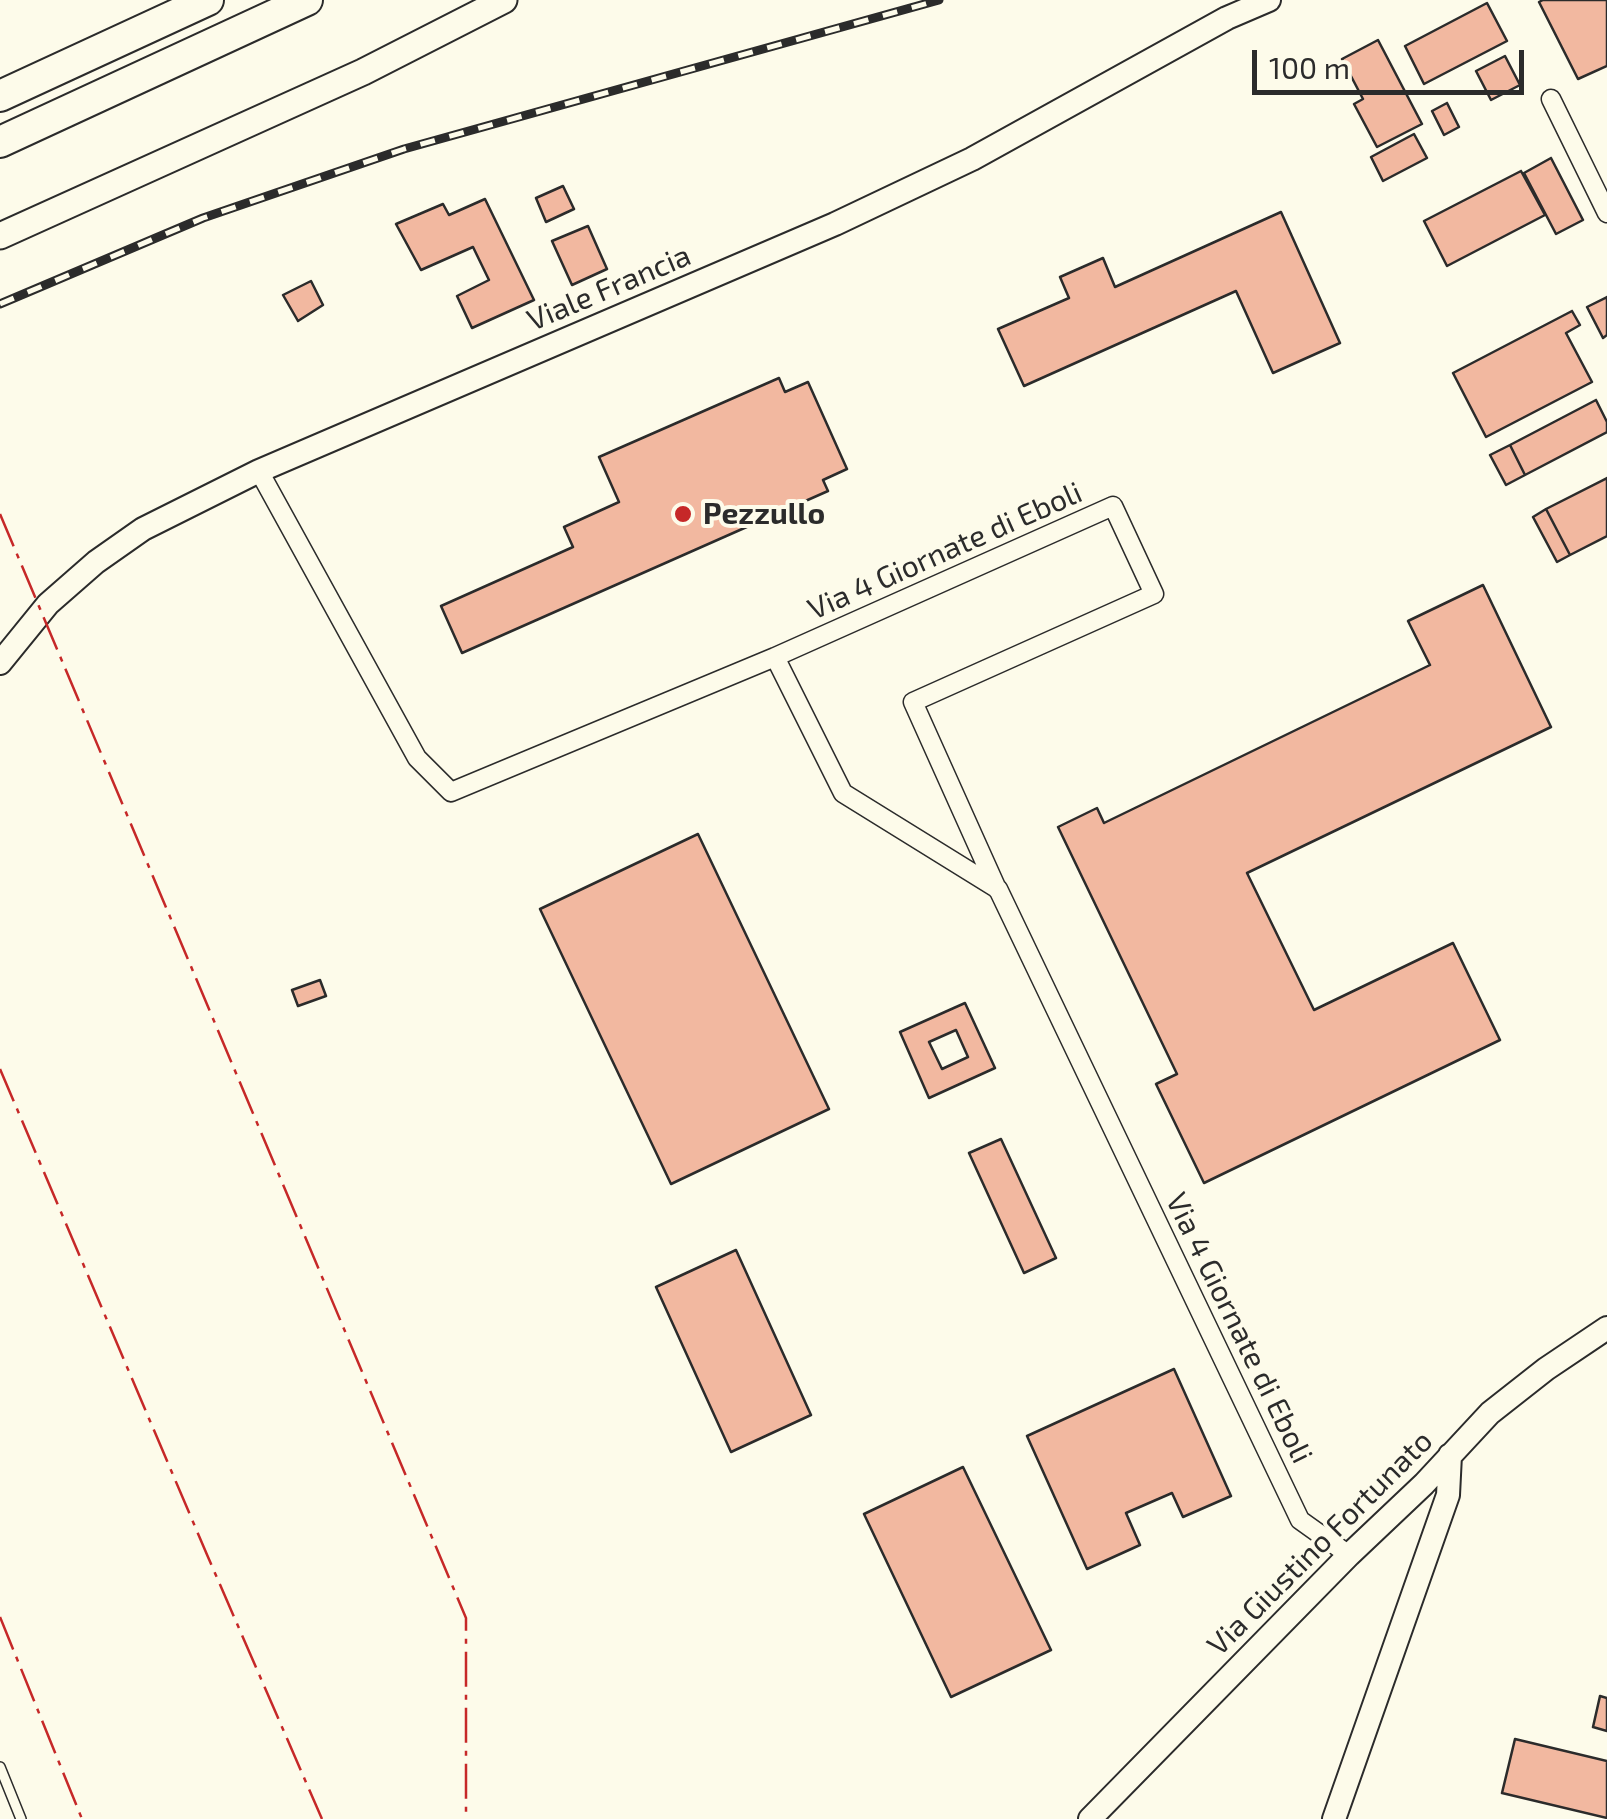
<!DOCTYPE html>
<html>
<head>
<meta charset="utf-8">
<style>
	body { margin:0 }
	#map { position:relative; width:1607px; height:1819px; overflow:hidden; background:#fdfbea; font-family:"Exo 2",sans-serif }
	canvas { display:block }
	.scale { position:absolute; left:1252px; top:50px; width:272px; height:45px; box-sizing:border-box; border:5px solid #2b2b2b; border-top:0; padding-left:12px; font-size:30px; line-height:35px; white-space:nowrap; color:#2b2b2b; -webkit-text-stroke:8px #fdfbea; paint-order:stroke }
</style>
</head>
<body>
<div id="map">
<canvas width="1607" height="1819"></canvas>
<div class="scale">100 m</div>
</div>
<script>
const ctx = document.querySelector('canvas').getContext('2d');
ctx.lineJoin = 'round';
function fillPath(path, color) { ctx.fillStyle = color; ctx.fill(path, 'evenodd'); }
const poly = rows => new Path2D(rows.map(r => 'M' + r).join(''));
function stroke(path, color, width, dash) { ctx.strokeStyle = color; ctx.lineWidth = width; ctx.lineCap = dash ? 'butt' : 'round'; ctx.setLineDash(dash || []); ctx.stroke(path); }
function label(font, color, halo, rows, align = 'center') {
  ctx.font = font + ' "Exo 2",sans-serif'; ctx.lineWidth = 8; ctx.setLineDash([]); ctx.textBaseline = 'middle'; ctx.strokeStyle = halo; ctx.fillStyle = color; for (const [text, x, y, turn = 0] of rows) {
    ctx.save(); ctx.translate(x, y); ctx.rotate((+turn || 0) * Math.PI / 180); ctx.textAlign = isNaN(turn) ? turn : align; if (halo) ctx.strokeText(text, 0, 0); ctx.fillText(text, 0, 0); ctx.restore();
  }
}
const building = poly([
	[1543,0,1607,0,1607,66,1578,79,1539,2,1543,0],
	[1487,3,1507,41,1424,84,1405,46,1487,3],
	[1378,40,1422,124,1377,147,1354,104,1363,99,1342,59,1378,40],
	[1505,56,1520,85,1491,100,1476,71,1505,56],
	[1447,103,1459,127,1444,135,1432,111,1447,103],
	[1414,134,1427,158,1383,181,1371,157,1414,134],
	[1551,158,1583,220,1556,234,1524,173,1551,158],
	[1521,171,1545,215,1447,266,1424,221,1521,171],
	[563,186,574,209,546,222,536,198,563,186],
	[485,199,534,300,472,328,457,296,489,280,473,247,421,270,396,224,443,204,449,215,485,199],
	[1281,212,1340,343,1273,373,1236,291,1024,386,998,329,1069,298,1060,277,1103,258,1115,287,1281,212],
	[588,226,607,269,572,285,552,241,588,226],
	[311,281,323,305,298,321,283,295,311,281],
	[1607,297,1607,335,1603,338,1587,307,1607,297],
	[1572,311,1580,325,1566,333,1592,382,1486,437,1453,373,1572,311],
	[779,378,785,392,808,382,847,469,823,480,828,491,462,653,441,606,573,547,564,527,619,502,599,457,779,378],
	[1596,400,1607,422,1607,432,1525,475,1510,445,1596,400],
	[1510,445,1525,475,1506,485,1490,455,1510,445],
	[1607,478,1607,536,1570,555,1546,509,1607,478],
	[1546,509,1570,555,1557,562,1533,517,1546,509],
	[1483,585,1551,727,1247,873,1314,1010,1453,943,1500,1040,1204,1183,1156,1084,1177,1074,1058,827,1097,808,1104,823,1430,665,1408,621,1483,585],
	[698,834,829,1109,671,1184,540,909,698,834],
	[320,980,326,996,298,1006,292,990,320,980],
	[965,1003,995,1068,929,1098,900,1032,965,1003],
	[956,1030,968,1057,942,1069,929,1042,956,1030],
	[1001,1139,1056,1258,1024,1273,969,1153,1001,1139],
	[736,1250,811,1415,731,1452,656,1287,736,1250],
	[1174,1369,1231,1496,1183,1517,1172,1493,1126,1513,1140,1545,1087,1569,1027,1436,1174,1369],
	[963,1467,1051,1650,951,1697,864,1514,963,1467],
	[1600,1696,1607,1698,1607,1731,1593,1727,1600,1696],
	[1515,1739,1607,1761,1607,1818,1502,1793,1515,1739]
]);
const lane = poly([
	[0,1767,21,1819]
]);
const street = poly([
	[1551,99,1607,213],
	[259,471,417,758,451,792,775,657,843,793,998,889,1300,1520,1349,1555],
	[775,657,1113,506,1154,594,913,702,997,889]
]);
const secondary = poly([
	[0,663,48,604,96,562,143,529,259,471,835,224,972,159,1227,18,1269,0],
	[1090,1819,1349,1555,1424,1484,1490,1413,1546,1369,1607,1328],
	[1334,1819,1448,1495,1450,1455]
]);
const primary = poly([
	[0,236,363,72,504,0]
]);
const highway = poly([
	[0,96,208,0],
	[0,142,307,0]
]);
const rail = poly([
	[0,304,203,218,404,149,939,0]
]);
const power = poly([
	[0,514,466,1618,466,1819],
	[0,1069,208,1557,322,1819],
	[0,1617,82,1819]
]);
const markers = [
	[683,514,10,"#c62828"]
];
const streetNames = [
	["Viale Francia",609,288,-23],
	["Via 4 Giornate di Eboli",945,551,-24],
	["Via 4 Giornate di Eboli",1239,1328,64],
	["Via Giustino Fortunato",1320,1543,-45]
];
const poiNames = [
	["Pezzullo",703,514]
];
fillPath(building, '#f2b8a0');
stroke(building, '#2b2b2b', 2.5);
stroke(lane, '#2b2b2b', 12);
stroke(street, '#2b2b2b', 21);
stroke(secondary, '#2b2b2b', 26);
stroke(primary, '#2b2b2b', 29);
stroke(highway, '#2b2b2b', 34);
stroke(lane, '#fdfbea', 9);
stroke(street, '#fdfbea', 18);
stroke(secondary, '#fdfbea', 22);
stroke(primary, '#fdfbea', 25);
stroke(highway, '#fdfbea', 30);
stroke(rail, '#2b2b2b', 9);
stroke(rail, '#fdfbea', 5, [15]);
stroke(power, '#c62828', 2.5, [35, 8, 5, 8]);
for (const [x, y, r, color] of markers) { const dot = new Path2D(); dot.arc(x, y, r, 0, 2 * Math.PI); ctx.fillStyle = color; ctx.fill(dot); stroke(dot, '#fdfbea', 4); }
label('30px', '#2b2b2b', '#fdfbea', streetNames);
label('bold 30px', '#2b2b2b', '#fdfbea', poiNames, 'left');
</script>
</body>
</html>
